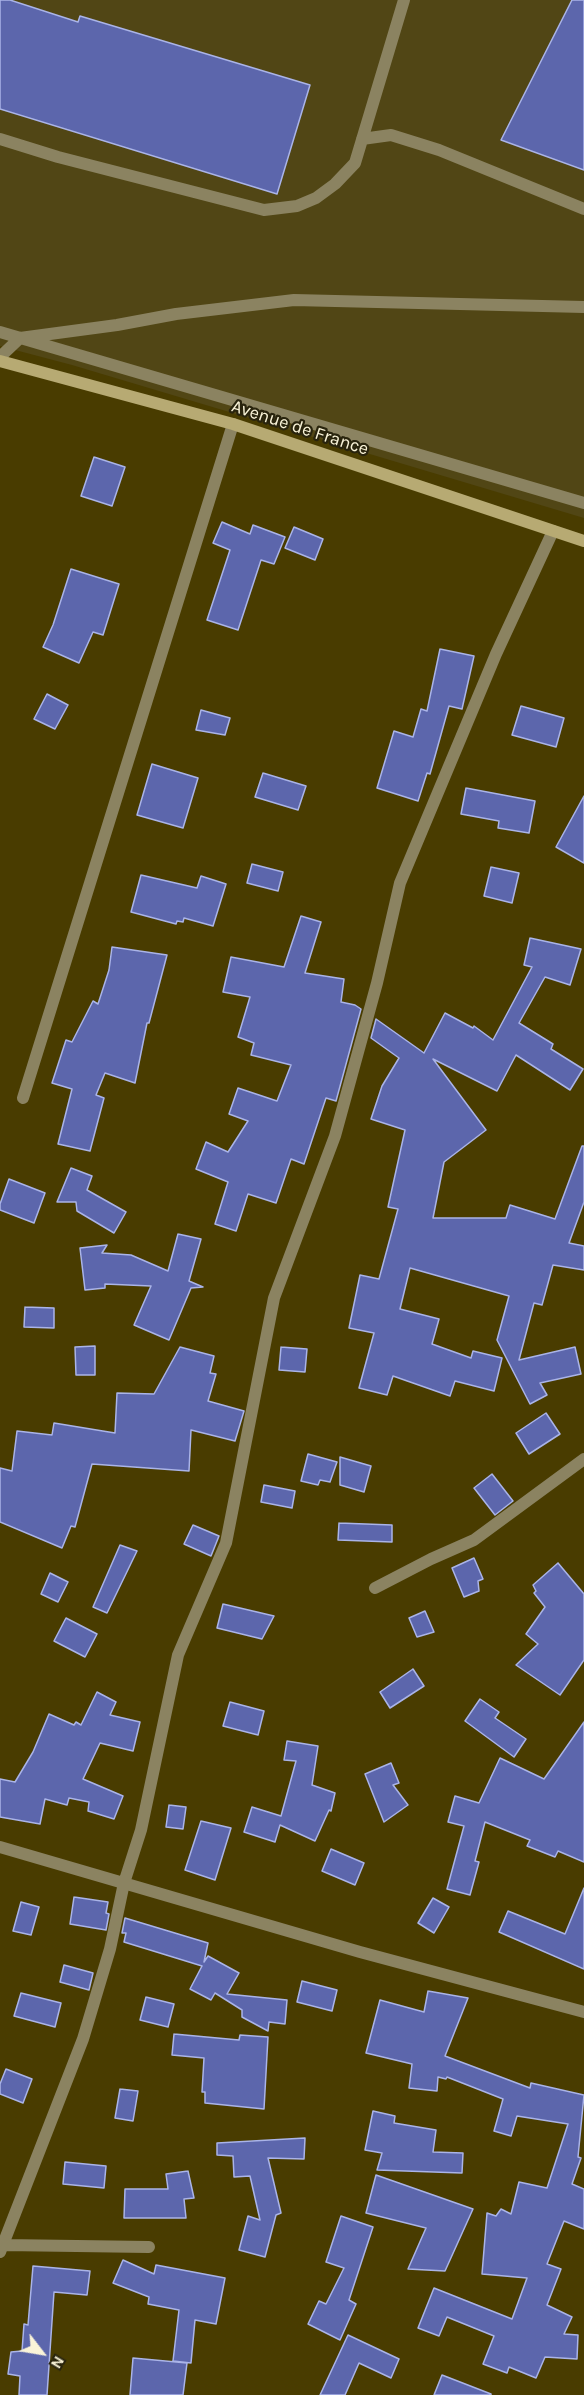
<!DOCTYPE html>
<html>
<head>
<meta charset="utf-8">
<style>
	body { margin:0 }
	#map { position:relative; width:584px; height:2395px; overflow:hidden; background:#493c00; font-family:Karla,sans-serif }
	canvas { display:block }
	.north { position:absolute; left:12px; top:2323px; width:60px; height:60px; -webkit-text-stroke:4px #29240d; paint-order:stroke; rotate:121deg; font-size:16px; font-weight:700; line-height:24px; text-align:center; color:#faf4d8 }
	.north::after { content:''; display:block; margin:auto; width:21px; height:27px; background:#faf4d8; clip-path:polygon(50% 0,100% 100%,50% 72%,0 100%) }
</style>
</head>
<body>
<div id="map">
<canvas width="584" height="2395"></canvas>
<div class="north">N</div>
</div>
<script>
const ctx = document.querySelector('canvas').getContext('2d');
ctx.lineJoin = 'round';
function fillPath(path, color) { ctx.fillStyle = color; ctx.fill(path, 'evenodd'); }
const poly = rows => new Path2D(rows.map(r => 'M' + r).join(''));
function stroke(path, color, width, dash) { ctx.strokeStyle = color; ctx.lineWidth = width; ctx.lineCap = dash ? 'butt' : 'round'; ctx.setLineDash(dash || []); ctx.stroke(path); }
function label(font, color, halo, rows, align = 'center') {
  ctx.font = font + ' Karla,sans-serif'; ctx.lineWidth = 4.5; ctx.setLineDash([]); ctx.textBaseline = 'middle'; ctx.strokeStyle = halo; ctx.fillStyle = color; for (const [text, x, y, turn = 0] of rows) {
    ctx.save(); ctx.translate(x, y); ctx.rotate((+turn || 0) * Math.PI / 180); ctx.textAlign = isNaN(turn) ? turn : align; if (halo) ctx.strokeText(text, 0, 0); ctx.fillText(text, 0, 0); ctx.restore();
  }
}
const built = poly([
	[0,0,584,0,584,518,72,365,0,346]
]);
const building = poly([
	[0,0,10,0,78,22,80,16,310,85,277,194,0,109,0,0],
	[572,0,584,0,584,170,501,140,572,0],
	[94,457,125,467,112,506,81,496,94,457],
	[222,522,250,534,253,525,285,537,274,564,261,560,238,630,207,620,230,550,213,543,222,522],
	[294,527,323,539,315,560,285,548,294,527],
	[71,569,119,584,103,635,93,632,79,663,43,647,53,625,71,569],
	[440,649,474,656,462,709,449,706,430,774,427,773,418,801,377,788,394,731,413,737,421,709,427,711,440,649],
	[47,694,68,705,55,729,34,719,47,694],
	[521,706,564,718,556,747,512,735,521,706],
	[201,710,230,718,225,735,196,730,201,710],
	[152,764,198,778,183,828,137,815,152,764],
	[263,773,306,786,298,810,255,797,263,773],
	[466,788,535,801,529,833,498,828,499,821,461,814,466,788],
	[584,796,584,863,556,847,584,796],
	[252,864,283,872,278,891,247,883,252,864],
	[491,867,519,873,512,903,484,896,491,867],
	[141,875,197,888,201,876,226,884,213,926,184,918,183,922,177,921,176,924,131,912,141,875],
	[301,916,321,922,305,973,344,979,341,1002,355,1005,361,1009,336,1101,326,1098,304,1164,291,1159,276,1203,248,1194,236,1231,215,1224,228,1182,196,1169,206,1142,228,1152,248,1121,229,1114,238,1088,277,1101,291,1065,251,1055,254,1043,238,1037,250,997,223,992,231,957,284,967,301,916],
	[530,938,581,949,570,985,545,977,519,1023,553,1044,551,1049,583,1069,570,1090,516,1055,497,1091,433,1059,486,1130,444,1162,433,1218,506,1218,510,1205,555,1219,582,1146,584,1146,584,1202,569,1243,584,1246,584,1270,553,1265,542,1305,534,1303,519,1360,575,1347,581,1374,540,1383,547,1395,530,1404,497,1340,509,1296,410,1268,400,1309,439,1319,432,1344,471,1358,473,1351,502,1358,494,1391,455,1381,450,1396,393,1376,387,1395,359,1388,374,1333,349,1328,360,1275,379,1279,398,1209,388,1207,405,1130,371,1119,382,1086,399,1058,371,1038,376,1019,424,1053,445,1013,473,1028,474,1026,493,1040,532,967,524,965,530,938],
	[112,947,167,955,149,1023,147,1023,135,1083,105,1073,96,1095,104,1098,90,1151,58,1144,72,1089,52,1083,66,1040,72,1042,93,1001,98,1004,109,970,112,947],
	[71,1168,92,1176,87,1190,126,1212,114,1233,77,1211,76,1202,57,1202,71,1168],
	[9,1179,45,1193,34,1223,0,1210,0,1204,9,1179],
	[178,1234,201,1239,189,1281,203,1287,191,1288,169,1340,134,1325,151,1286,105,1284,105,1288,85,1290,80,1248,107,1245,102,1253,131,1255,168,1271,178,1234],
	[25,1307,54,1308,54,1328,24,1327,25,1307],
	[95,1346,95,1375,76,1375,75,1347,95,1346],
	[180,1347,214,1356,210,1373,216,1374,208,1401,244,1411,235,1441,191,1430,189,1471,92,1464,75,1527,71,1526,62,1548,0,1522,0,1468,12,1471,17,1431,52,1435,54,1423,115,1433,117,1393,154,1394,180,1347],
	[281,1347,307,1349,305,1372,279,1370,281,1347],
	[546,1413,560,1434,529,1454,516,1433,546,1413],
	[308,1454,337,1462,330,1482,320,1480,318,1485,301,1481,308,1454],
	[340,1457,371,1466,364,1492,340,1485,340,1457],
	[492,1474,513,1501,495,1515,474,1488,492,1474],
	[264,1485,295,1491,292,1508,261,1502,264,1485],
	[339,1523,392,1525,392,1542,338,1540,339,1523],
	[193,1525,219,1536,211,1556,184,1544,193,1525],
	[120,1545,137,1551,107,1613,93,1607,120,1545],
	[474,1558,483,1579,478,1581,479,1591,464,1597,452,1568,474,1558],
	[558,1563,584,1594,584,1660,560,1695,516,1665,538,1644,526,1634,545,1607,534,1593,536,1591,533,1585,558,1563],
	[50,1573,68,1582,58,1602,41,1594,50,1573],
	[223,1604,274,1616,262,1639,217,1628,223,1604],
	[425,1611,434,1632,417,1637,409,1618,425,1611],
	[66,1618,97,1634,85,1657,54,1641,66,1618],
	[413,1669,424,1686,390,1708,380,1692,413,1669],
	[97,1692,116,1702,110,1715,140,1722,133,1751,100,1743,83,1779,123,1796,114,1819,88,1811,89,1802,69,1798,67,1805,45,1799,40,1824,0,1817,0,1779,15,1782,33,1752,49,1714,74,1725,76,1722,81,1725,97,1692],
	[480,1699,499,1712,495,1718,526,1739,514,1757,465,1721,480,1699],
	[230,1702,264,1711,258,1735,223,1726,230,1702],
	[584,1722,584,1862,558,1851,555,1857,527,1846,530,1840,485,1822,475,1861,479,1862,470,1895,447,1889,464,1826,448,1822,455,1796,479,1803,500,1758,544,1779,584,1722],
	[287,1741,318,1746,312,1785,335,1793,331,1811,329,1810,315,1841,280,1825,275,1842,244,1832,252,1807,281,1816,296,1761,284,1760,287,1741],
	[391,1763,399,1783,393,1785,408,1805,384,1822,365,1774,391,1763],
	[169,1805,186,1807,183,1829,166,1827,169,1805],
	[201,1821,231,1828,215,1880,185,1870,201,1821],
	[331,1849,364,1863,355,1885,322,1871,331,1849],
	[584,1888,584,1969,499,1932,508,1911,565,1934,584,1888],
	[74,1897,108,1902,106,1913,109,1914,106,1930,70,1924,74,1897],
	[433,1898,449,1907,434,1933,418,1923,433,1898],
	[21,1902,39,1907,31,1935,13,1931,21,1902],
	[125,1918,208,1943,204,1962,208,1956,239,1973,227,1994,287,2000,285,2024,269,2022,268,2031,242,2017,242,2010,215,1993,211,2000,190,1989,202,1966,124,1942,126,1933,122,1933,125,1918],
	[64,1965,93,1973,89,1990,60,1982,64,1965],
	[302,1981,337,1990,332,2011,297,2002,302,1981],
	[428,1991,468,1998,445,2056,530,2088,531,2083,584,2095,578,2157,581,2158,572,2184,584,2189,584,2229,564,2221,547,2264,561,2269,547,2305,572,2317,564,2334,578,2335,577,2359,545,2357,536,2378,509,2367,507,2373,483,2364,494,2336,447,2317,439,2336,418,2328,434,2288,512,2319,527,2278,482,2274,487,2213,496,2216,501,2209,511,2214,519,2182,547,2188,568,2124,517,2116,511,2136,494,2131,503,2099,447,2077,446,2079,438,2077,437,2091,409,2088,412,2064,366,2053,380,2000,424,2012,428,1991],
	[21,1993,61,2003,55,2027,14,2016,21,1993],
	[146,1997,174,2004,168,2027,140,2020,146,1997],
	[174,2034,239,2040,240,2035,268,2037,264,2109,205,2103,205,2092,202,2092,204,2058,172,2055,174,2034],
	[6,2069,32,2079,23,2103,0,2094,0,2084,6,2069],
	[120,2089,138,2091,133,2121,115,2118,120,2089],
	[373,2111,395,2116,394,2123,436,2130,433,2152,463,2153,462,2173,377,2170,382,2153,365,2150,373,2111],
	[305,2138,304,2159,268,2158,281,2213,276,2215,265,2257,239,2250,248,2216,260,2220,250,2176,234,2177,233,2156,217,2155,217,2143,305,2138],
	[65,2162,106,2166,104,2188,63,2184,65,2162],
	[188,2171,194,2198,184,2199,186,2218,124,2218,125,2189,168,2189,166,2174,188,2171],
	[376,2175,473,2209,445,2271,408,2269,426,2228,366,2213,376,2175],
	[341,2216,373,2227,349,2300,356,2304,340,2340,308,2324,319,2301,326,2304,344,2268,326,2262,341,2216],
	[123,2260,154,2274,156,2265,225,2278,216,2324,195,2320,191,2363,173,2361,179,2310,148,2304,149,2297,113,2283,123,2260],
	[33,2266,90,2271,87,2295,54,2292,47,2395,19,2395,20,2376,8,2374,11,2352,22,2351,24,2324,28,2325,33,2266],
	[348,2335,399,2359,391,2378,359,2363,345,2395,320,2395,348,2335],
	[133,2358,187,2363,183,2395,130,2395,133,2358],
	[442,2375,491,2394,491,2395,434,2395,442,2375]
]);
const lane = poly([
	[0,139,58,157,264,210,297,206,316,198,335,184,355,163,404,0],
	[362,139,391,135,439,150,584,209],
	[0,332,584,503],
	[0,357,20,338,117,325,176,314,294,300,584,307]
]);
const street = poly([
	[23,1098,233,424],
	[375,1588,431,1559,474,1540,584,1459],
	[0,1847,360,1952,584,2012],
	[4,2245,149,2247],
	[0,2252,83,2039,110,1949,124,1883,141,1830,178,1655,226,1543,274,1298,335,1136,377,983,400,883,496,654,553,531]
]);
const secondary = poly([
	[0,361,233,424,584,541]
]);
const streetNames = [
	["Avenue de France",300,428,18]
];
fillPath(built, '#514615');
fillPath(building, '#5c66ac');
stroke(building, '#aab4e8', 1.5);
stroke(lane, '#8b8361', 12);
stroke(street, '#8b8361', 12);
stroke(secondary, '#b7aa73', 12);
label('18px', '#faf4d8', '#29240d', streetNames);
</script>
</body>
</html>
